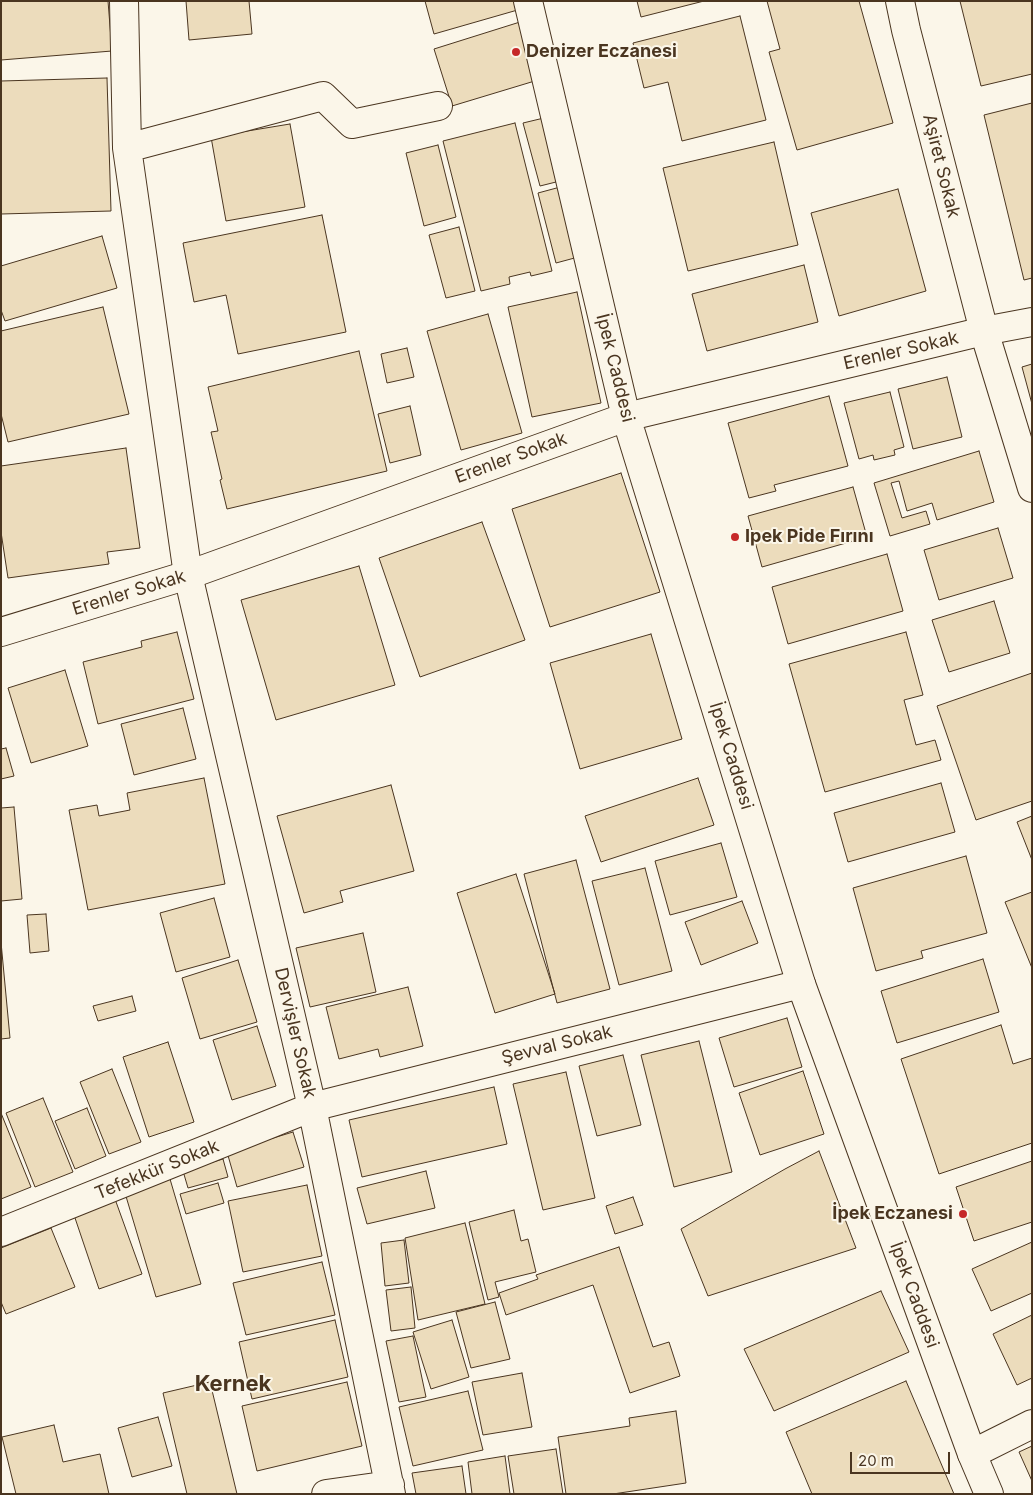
<!DOCTYPE html>
<html>
<head>
<meta charset="utf-8">
<style>
	body { margin:0 }
	#map { position:relative; width:1033px; height:1495px; overflow:hidden; background:#fbf6e9; font-family:Inter,sans-serif }
	canvas { display:block }
	.frame { position:absolute; inset:0; border:2px solid #4a3520; pointer-events:none }
	.scale { position:absolute; left:850px; top:1452px; width:100px; height:22px; box-sizing:border-box; border:2px solid #4a3520; border-top:0; padding-left:6px; font-size:15px; line-height:18px; white-space:nowrap; color:#4a3520; -webkit-text-stroke:4px #fbf6e9; paint-order:stroke }
</style>
</head>
<body>
<div id="map">
<canvas width="1033" height="1495"></canvas>
<div class="frame"></div>
<div class="scale">20 m</div>
</div>
<script>
const ctx = document.querySelector('canvas').getContext('2d');
ctx.lineJoin = 'round';
function fillPath(path, color) { ctx.fillStyle = color; ctx.fill(path, 'evenodd'); }
const poly = rows => new Path2D(rows.map(r => 'M' + r).join(''));
function stroke(path, color, width, dash) { ctx.strokeStyle = color; ctx.lineWidth = width; ctx.lineCap = dash ? 'butt' : 'round'; ctx.setLineDash(dash || []); ctx.stroke(path); }
function label(font, color, halo, rows, align = 'center') {
  ctx.font = font + ' Inter,sans-serif'; ctx.lineWidth = 4; ctx.setLineDash([]); ctx.textBaseline = 'middle'; ctx.strokeStyle = halo; ctx.fillStyle = color; for (const [text, x, y, turn = 0] of rows) {
    ctx.save(); ctx.translate(x, y); ctx.rotate((+turn || 0) * Math.PI / 180); ctx.textAlign = isNaN(turn) ? turn : align; if (halo) ctx.strokeText(text, 0, 0); ctx.fillText(text, 0, 0); ctx.restore();
  }
}
const building = poly([
	[1,1,108,1,112,51,1,60,1,1],
	[186,1,249,1,252,34,189,40,186,1],
	[425,1,519,1,521,9,434,34,425,1],
	[637,1,704,1,641,17,637,1],
	[767,1,859,1,893,123,797,150,769,52,780,49,767,1],
	[960,1,1032,1,1032,74,981,86,960,1],
	[740,16,766,120,682,141,668,82,644,88,633,43,740,16],
	[520,22,538,80,452,106,434,49,520,22],
	[107,78,111,211,1,214,1,81,107,78],
	[1032,103,1032,278,1024,280,984,115,1032,103],
	[548,117,564,180,540,186,523,123,548,117],
	[515,123,552,271,531,276,530,272,509,277,510,284,481,291,443,141,515,123],
	[290,124,305,207,226,221,211,137,290,124],
	[774,142,798,245,688,271,663,168,774,142],
	[438,145,456,217,424,226,406,153,438,145],
	[564,186,582,256,556,263,538,193,564,186],
	[898,189,926,291,839,316,811,213,898,189],
	[322,215,346,332,238,354,226,295,194,302,183,243,322,215],
	[459,227,475,291,446,298,429,235,459,227],
	[102,236,117,288,5,321,1,310,1,266,102,236],
	[804,265,818,322,707,351,692,294,804,265],
	[577,292,601,403,532,417,508,307,577,292],
	[103,307,129,414,8,442,1,414,1,331,103,307],
	[488,314,522,433,461,450,427,331,488,314],
	[407,348,414,377,387,383,381,354,407,348],
	[359,351,387,471,227,509,220,480,222,479,211,432,218,431,208,387,359,351],
	[1032,364,1032,404,1022,367,1032,364],
	[947,377,962,437,913,449,898,389,947,377],
	[890,392,904,447,894,450,895,455,874,460,873,455,859,459,844,403,890,392],
	[829,396,848,466,774,485,776,491,749,498,728,423,829,396],
	[410,406,421,455,390,463,378,414,410,406],
	[126,448,140,548,107,552,109,564,8,578,1,532,1,466,126,448],
	[979,451,994,502,937,520,932,503,907,511,899,481,891,483,902,518,926,511,930,524,890,536,874,483,979,451],
	[621,473,660,592,550,627,512,509,621,473],
	[853,487,867,537,762,567,748,516,853,487],
	[482,522,525,640,420,677,379,558,482,522],
	[998,528,1013,578,939,600,924,550,998,528],
	[887,554,903,611,788,644,772,587,887,554],
	[359,566,395,685,276,720,241,600,359,566],
	[994,601,1010,653,949,672,932,620,994,601],
	[177,632,194,699,98,724,83,662,142,647,141,641,177,632],
	[906,632,923,695,904,700,916,745,935,740,941,760,825,792,789,664,906,632],
	[651,634,682,739,580,769,550,663,651,634],
	[65,670,88,746,31,763,8,688,65,670],
	[1032,673,1032,801,976,820,937,706,1032,673],
	[183,708,196,759,134,775,121,724,183,708],
	[6,748,14,776,1,779,1,749,6,748],
	[204,778,225,884,88,910,69,810,97,805,99,816,130,810,127,793,204,778],
	[698,778,714,825,601,862,585,816,698,778],
	[941,783,955,832,848,862,834,813,941,783],
	[391,785,414,871,340,891,343,902,304,913,277,816,391,785],
	[14,807,22,899,1,901,1,808,14,807],
	[1032,816,1032,860,1017,822,1032,816],
	[721,843,737,897,670,915,655,861,721,843],
	[966,856,987,933,921,951,923,958,876,971,853,888,966,856],
	[576,860,610,989,557,1003,524,874,576,860],
	[645,868,672,971,619,985,592,881,645,868],
	[516,874,555,994,495,1013,457,893,516,874],
	[1032,892,1032,968,1005,902,1032,892],
	[214,898,230,957,176,972,160,913,214,898],
	[742,901,758,943,701,965,685,922,742,901],
	[46,914,49,951,30,953,27,915,46,914],
	[363,933,376,992,310,1007,296,948,363,933],
	[1,942,10,1038,1,1039,1,942],
	[983,959,999,1012,897,1043,881,991,983,959],
	[238,960,257,1022,200,1039,182,978,238,960],
	[408,987,423,1046,380,1057,378,1049,339,1059,326,1007,408,987],
	[132,996,136,1011,98,1021,93,1006,132,996],
	[787,1018,802,1067,734,1087,719,1038,787,1018],
	[1001,1025,1013,1064,1032,1058,1032,1143,939,1174,901,1059,1001,1025],
	[257,1026,276,1086,232,1100,213,1040,257,1026],
	[699,1041,732,1172,674,1187,641,1055,699,1041],
	[168,1042,194,1122,149,1137,123,1057,168,1042],
	[623,1055,641,1125,597,1136,579,1066,623,1055],
	[112,1069,141,1142,109,1154,80,1082,112,1069],
	[803,1071,824,1134,760,1155,739,1093,803,1071],
	[566,1072,595,1198,543,1210,513,1084,566,1072],
	[494,1087,507,1144,362,1177,349,1120,494,1087],
	[43,1098,73,1172,35,1187,6,1113,43,1098],
	[87,1108,106,1156,75,1169,55,1121,87,1108],
	[1,1113,31,1187,1,1199,1,1113],
	[293,1132,304,1167,237,1187,227,1152,293,1132],
	[819,1151,856,1248,708,1296,681,1229,785,1169,819,1151],
	[223,1159,228,1177,188,1188,183,1171,223,1159],
	[1032,1161,1032,1222,974,1241,956,1187,1032,1161],
	[426,1171,435,1208,367,1224,357,1188,426,1171],
	[170,1179,201,1284,156,1297,125,1193,170,1179],
	[218,1183,224,1203,186,1214,180,1194,218,1183],
	[307,1185,322,1256,243,1272,228,1201,307,1185],
	[633,1197,643,1225,615,1234,606,1206,633,1197],
	[115,1199,142,1274,99,1289,74,1215,115,1199],
	[514,1210,521,1241,528,1239,536,1272,495,1282,499,1297,488,1300,469,1222,514,1210],
	[465,1223,485,1304,418,1320,405,1238,465,1223],
	[51,1228,75,1287,6,1314,1,1302,1,1248,51,1228],
	[404,1240,409,1283,385,1286,381,1243,404,1240],
	[1032,1242,1032,1293,991,1311,972,1269,1032,1242],
	[619,1247,653,1347,669,1342,680,1376,630,1393,593,1285,506,1315,499,1293,538,1279,536,1275,619,1247],
	[322,1262,335,1315,246,1335,233,1283,322,1262],
	[411,1287,415,1328,391,1331,386,1290,411,1287],
	[881,1291,909,1352,774,1411,744,1349,881,1291],
	[495,1302,510,1359,471,1368,456,1312,495,1302],
	[1032,1315,1032,1378,1017,1385,993,1334,1032,1315],
	[335,1320,348,1377,252,1399,239,1342,335,1320],
	[452,1320,469,1377,431,1389,413,1332,452,1320],
	[413,1336,426,1397,399,1402,386,1341,413,1336],
	[522,1373,532,1427,483,1435,472,1382,522,1373],
	[906,1381,954,1494,812,1494,786,1432,906,1381],
	[210,1382,237,1494,187,1494,163,1393,210,1382],
	[347,1382,362,1446,257,1471,242,1406,347,1382],
	[468,1391,483,1450,413,1466,399,1407,468,1391],
	[676,1411,686,1483,613,1494,566,1494,558,1437,630,1426,629,1418,676,1411],
	[158,1417,172,1466,132,1477,118,1428,158,1417],
	[54,1425,63,1462,100,1454,109,1494,16,1494,2,1437,54,1425],
	[1032,1446,1032,1481,1019,1452,1032,1446],
	[556,1449,563,1494,514,1494,508,1456,556,1449],
	[505,1456,510,1494,472,1494,468,1462,505,1456],
	[462,1466,466,1494,416,1494,412,1473,462,1466]
]);
const street = poly([
	[124,1,127,148,188,575,312,1107,391,1494],
	[900,1,906,30,984,331,1032,488],
	[127,148,323,96,352,124,438,106],
	[1,1232,312,1107,801,984],
	[972,1454,1032,1424],
	[326,1494,390,1485]
]);
const secondary = poly([
	[528,1,626,417,801,984,972,1454,989,1494],
	[1,632,188,575,626,417,984,331,1032,322]
]);
const markers = [
	[516,52,5,"#c62828"],
	[735,537,5,"#c62828"],
	[963,1214,5,"#c62828"]
];
const poiNames = [
	["Denizer Eczanesi",526,52],
	["Ipek Pide Fırını",745,537],
	["İpek Eczanesi",953,1214,"right"]
];
const streetNames = [
	["Aşiret Sokak",941,166,76],
	["Erenler Sokak",901,351,-13],
	["İpek Caddesi",615,368,76],
	["Erenler Sokak",511,458,-20],
	["Erenler Sokak",129,593,-17],
	["İpek Caddesi",731,756,73],
	["Dervişler Sokak",295,1033,77],
	["Şevval Sokak",557,1045,-14],
	["Tefekkür Sokak",157,1170,-22],
	["İpek Caddesi",914,1295,70]
];
const districtNames = [
	["Kernek",233,1384]
];
fillPath(building, '#ecdcbc');
stroke(building, '#4a3520', 1);
stroke(street, '#4a3520', 30);
stroke(secondary, '#4a3520', 30);
stroke(street, '#fbf6e9', 28);
stroke(secondary, '#fbf6e9', 28);
for (const [x, y, r, color] of markers) { const dot = new Path2D(); dot.arc(x, y, r, 0, 2 * Math.PI); ctx.fillStyle = color; ctx.fill(dot); stroke(dot, '#fbf6e9', 2); }
label('bold 18px', '#4a3520', '#fbf6e9', poiNames, 'left');
label('18px', '#4a3520', '#fbf6e9', streetNames);
label('bold 22px', '#4a3520', '#fbf6e9', districtNames);
</script>
</body>
</html>
